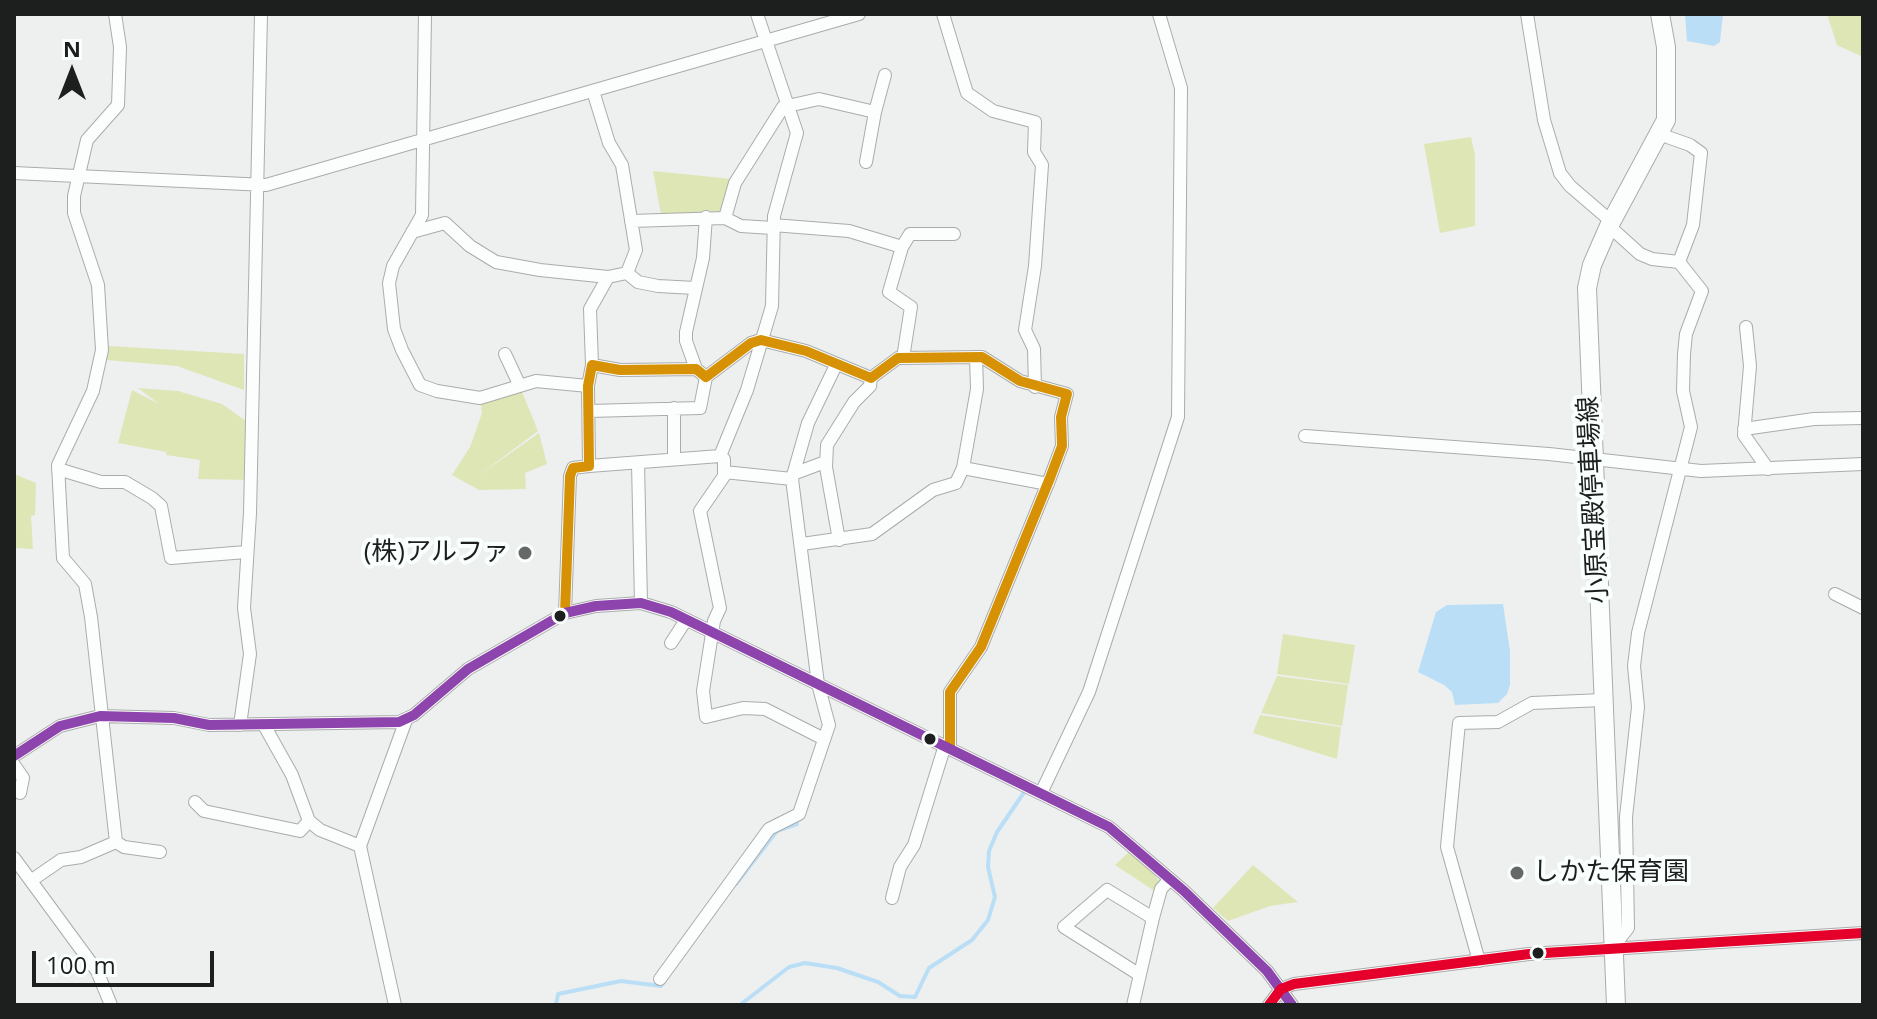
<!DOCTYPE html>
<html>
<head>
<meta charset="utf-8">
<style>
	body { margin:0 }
	#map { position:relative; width:1877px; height:1019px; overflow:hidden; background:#edf0ef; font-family:"Open Sans",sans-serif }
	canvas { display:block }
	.frame { position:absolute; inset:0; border:16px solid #1d1f1e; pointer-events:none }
	.north { position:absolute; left:32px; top:32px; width:80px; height:80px; -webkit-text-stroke:6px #f9fffd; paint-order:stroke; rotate:0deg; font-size:22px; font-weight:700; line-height:32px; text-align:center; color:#1d1f1e }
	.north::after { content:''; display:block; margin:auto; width:28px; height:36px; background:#1d1f1e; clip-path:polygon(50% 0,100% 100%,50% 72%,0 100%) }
	.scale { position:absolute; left:32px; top:951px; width:182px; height:36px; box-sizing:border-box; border:4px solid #1d1f1e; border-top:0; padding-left:10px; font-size:24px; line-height:28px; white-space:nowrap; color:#1d1f1e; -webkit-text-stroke:6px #f9fffd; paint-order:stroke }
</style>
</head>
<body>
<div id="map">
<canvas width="1877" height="1019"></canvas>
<div class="frame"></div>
<div class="north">N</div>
<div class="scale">100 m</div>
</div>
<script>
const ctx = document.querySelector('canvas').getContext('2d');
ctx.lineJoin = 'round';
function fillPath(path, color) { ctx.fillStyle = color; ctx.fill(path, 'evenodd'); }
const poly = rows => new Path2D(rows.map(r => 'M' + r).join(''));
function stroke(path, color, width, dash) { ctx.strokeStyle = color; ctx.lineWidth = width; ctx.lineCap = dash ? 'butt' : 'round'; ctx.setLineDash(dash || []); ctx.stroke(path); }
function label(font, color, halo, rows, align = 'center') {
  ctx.font = font + ' "Open Sans","Noto Sans JP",sans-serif'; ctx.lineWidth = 8; ctx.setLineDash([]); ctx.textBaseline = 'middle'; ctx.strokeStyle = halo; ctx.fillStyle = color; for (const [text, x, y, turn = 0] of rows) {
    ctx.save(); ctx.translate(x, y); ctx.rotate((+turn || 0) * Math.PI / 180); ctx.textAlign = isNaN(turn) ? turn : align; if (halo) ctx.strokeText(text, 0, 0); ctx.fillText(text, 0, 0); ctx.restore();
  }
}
const green = poly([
	[1827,14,1863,14,1863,57,1837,45],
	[1471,137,1475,155,1475,226,1440,233,1424,144],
	[653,171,732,179,723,215,661,214],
	[109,346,244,354,244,390,177,366,106,360],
	[520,387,538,431,478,476,539,433,547,464,525,473,526,489,479,490,452,475,470,447,482,413,481,402],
	[138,388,178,391,222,404,249,423,248,480,198,479,200,460,166,455,167,449,166,452,118,443,132,390,159,404],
	[14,474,36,483,35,515,31,516,33,549,16,548],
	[1283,634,1355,645,1349,684,1277,674],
	[1277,676,1348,685,1342,726,1261,713],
	[1260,715,1341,727,1337,759,1253,733],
	[1131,850,1159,876,1155,876,1159,881,1156,892,1115,865],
	[1253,865,1298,902,1270,906,1228,921,1213,908]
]);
const water = poly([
	[1685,14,1723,14,1720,42,1714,46,1687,41],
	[1503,604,1510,651,1510,685,1507,694,1498,703,1455,705,1452,692,1444,685,1418,672,1436,612,1447,605]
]);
const stream = poly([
	[736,884,777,831,797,824],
	[556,1005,558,994,621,981,661,986,665,981],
	[740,1005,789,967,805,963,837,968,878,982,900,996,915,997,929,968,972,940,988,920,995,897,988,867,989,851,997,832,1025,791]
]);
const minor = poly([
	[425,14,422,215,393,266,389,283,394,329,402,350,420,385,437,391,480,398,536,381,588,386],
	[757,14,797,133,774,216,772,306,747,390,720,456,724,459,724,476,700,511,720,608,714,621,703,691,706,717,743,708,765,709,824,739],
	[943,14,967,93,993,111,1035,122,1034,152,1042,165,1035,266,1025,330,1034,349,1035,387],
	[1527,14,1544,120,1560,173,1570,186,1612,222],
	[1659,134,1690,145,1701,153,1693,225,1679,262],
	[866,162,875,112],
	[14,173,266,185,859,14],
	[725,218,735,183,783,107,819,99,875,112,885,75],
	[631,221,725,218,741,226,773,228],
	[773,225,849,231,902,247],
	[1609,226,1640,254,1652,259,1679,262,1702,291,1686,334,1684,354,1683,391,1691,427,1638,633,1634,666,1638,707,1626,817,1628,928,1613,947],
	[412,232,445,223,470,246,496,262,540,270,608,277],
	[627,273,638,282,658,286,695,288],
	[1746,327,1750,366,1744,435,1768,469],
	[505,354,519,384],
	[903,358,911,307,889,292,902,247,910,234,954,234],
	[592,365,590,309,608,277,627,273,636,250,622,165,609,143,593,91],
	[696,369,686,341,686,332,703,258,706,217],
	[589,411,700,408,706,377],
	[1744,429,1814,419,1863,418],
	[1305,436,1549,454,1701,471,1863,464],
	[674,458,674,408],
	[638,463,641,603],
	[589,466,720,456],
	[963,468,977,389,976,357],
	[58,469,101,482,125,482,152,498,161,506,171,558,246,552],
	[724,472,792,479],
	[793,474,825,462],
	[839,540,826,467,827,445,854,402,870,386,871,378],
	[802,544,872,534,933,490,956,483,963,468,1048,484],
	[1835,594,1863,608],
	[565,613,570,476,573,468,589,466,588,386,592,365,620,370,696,369,706,377,751,343,761,340,806,351,871,378,898,358,982,357,1020,381,1067,394,1061,417,1062,446,1050,478,981,647,950,692,950,747],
	[671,643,686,620],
	[240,725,250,654,244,608,250,513,261,14],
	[264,725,292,775,309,821,320,830,360,846],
	[14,756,60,726,100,716,174,718,209,725,399,722,414,715,468,669,565,613,596,606,641,603,671,612,1109,827,1184,891,1267,971,1292,1005],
	[14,765,23,778,20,793],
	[1042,791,1089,692,1178,417,1181,88,1159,14],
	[195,802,204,811,300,831,309,821],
	[116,842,124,847,160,852],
	[14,858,97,971,111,1005],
	[32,880,61,860,81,857,116,842,91,617,85,584,63,558,58,465,93,391,102,350,98,285,74,213,74,196,87,140,118,105,120,47,115,14],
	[892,898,900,867,914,845,945,745],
	[1479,961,1447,847,1459,723,1498,722,1532,703,1603,700],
	[1140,975,1064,927,1107,890,1153,918],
	[660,979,769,829,799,814,829,725,818,684,792,479,808,423,836,365],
	[395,1005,360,846,406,720],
	[1133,1005,1153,918,1161,889,1170,879],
	[1269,1005,1281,989,1294,984,1529,954,1863,933]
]);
const secondary = poly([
	[1616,1005,1587,288,1592,265,1609,226,1666,120,1666,47,1660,14]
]);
const bus1 = poly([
	[565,613,570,476,573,468,589,466,588,386,592,365,620,370,696,369,706,377,751,343,761,340,806,351,871,378,898,358,982,357,1020,381,1067,394,1061,417,1062,446,1050,478,981,647,950,692,950,747]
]);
const bus2 = poly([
	[14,756,60,726,100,716,174,718,209,725,399,722,414,715,468,669,565,613,596,606,641,603,671,612,1109,827,1184,891,1267,971,1292,1005]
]);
const bus3 = poly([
	[1269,1005,1281,989,1294,984,1529,954,1863,933]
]);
const markers = [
	[525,553,8,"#666867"],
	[560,616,7,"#1d1f1e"],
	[930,739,7,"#1d1f1e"],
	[1517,873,8,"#666867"],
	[1538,953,7,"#1d1f1e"]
];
const streetNames = [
	["小原宝殿停車場線",1594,500,-93]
];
const poiNames = [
	["(株)アルファ",509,553],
	["しかた保育園",1533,873,"left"]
];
fillPath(green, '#dee6b6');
fillPath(water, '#bbdef7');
stroke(stream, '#bbdef7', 4);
stroke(minor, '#aaacac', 14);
stroke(secondary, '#aaacac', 20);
stroke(minor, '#fcfdfd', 12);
stroke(secondary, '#fcfdfd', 18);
stroke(bus1, '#d69204', 10);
stroke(bus2, '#8e44ad', 10);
stroke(bus3, '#e4002b', 10);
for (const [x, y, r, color] of markers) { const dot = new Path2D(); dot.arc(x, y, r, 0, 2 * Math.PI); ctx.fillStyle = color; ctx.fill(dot); stroke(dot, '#f9fffd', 3); }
label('26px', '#1d1f1e', '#f9fffd', streetNames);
label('26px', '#1d1f1e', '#f9fffd', poiNames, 'right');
</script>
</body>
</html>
